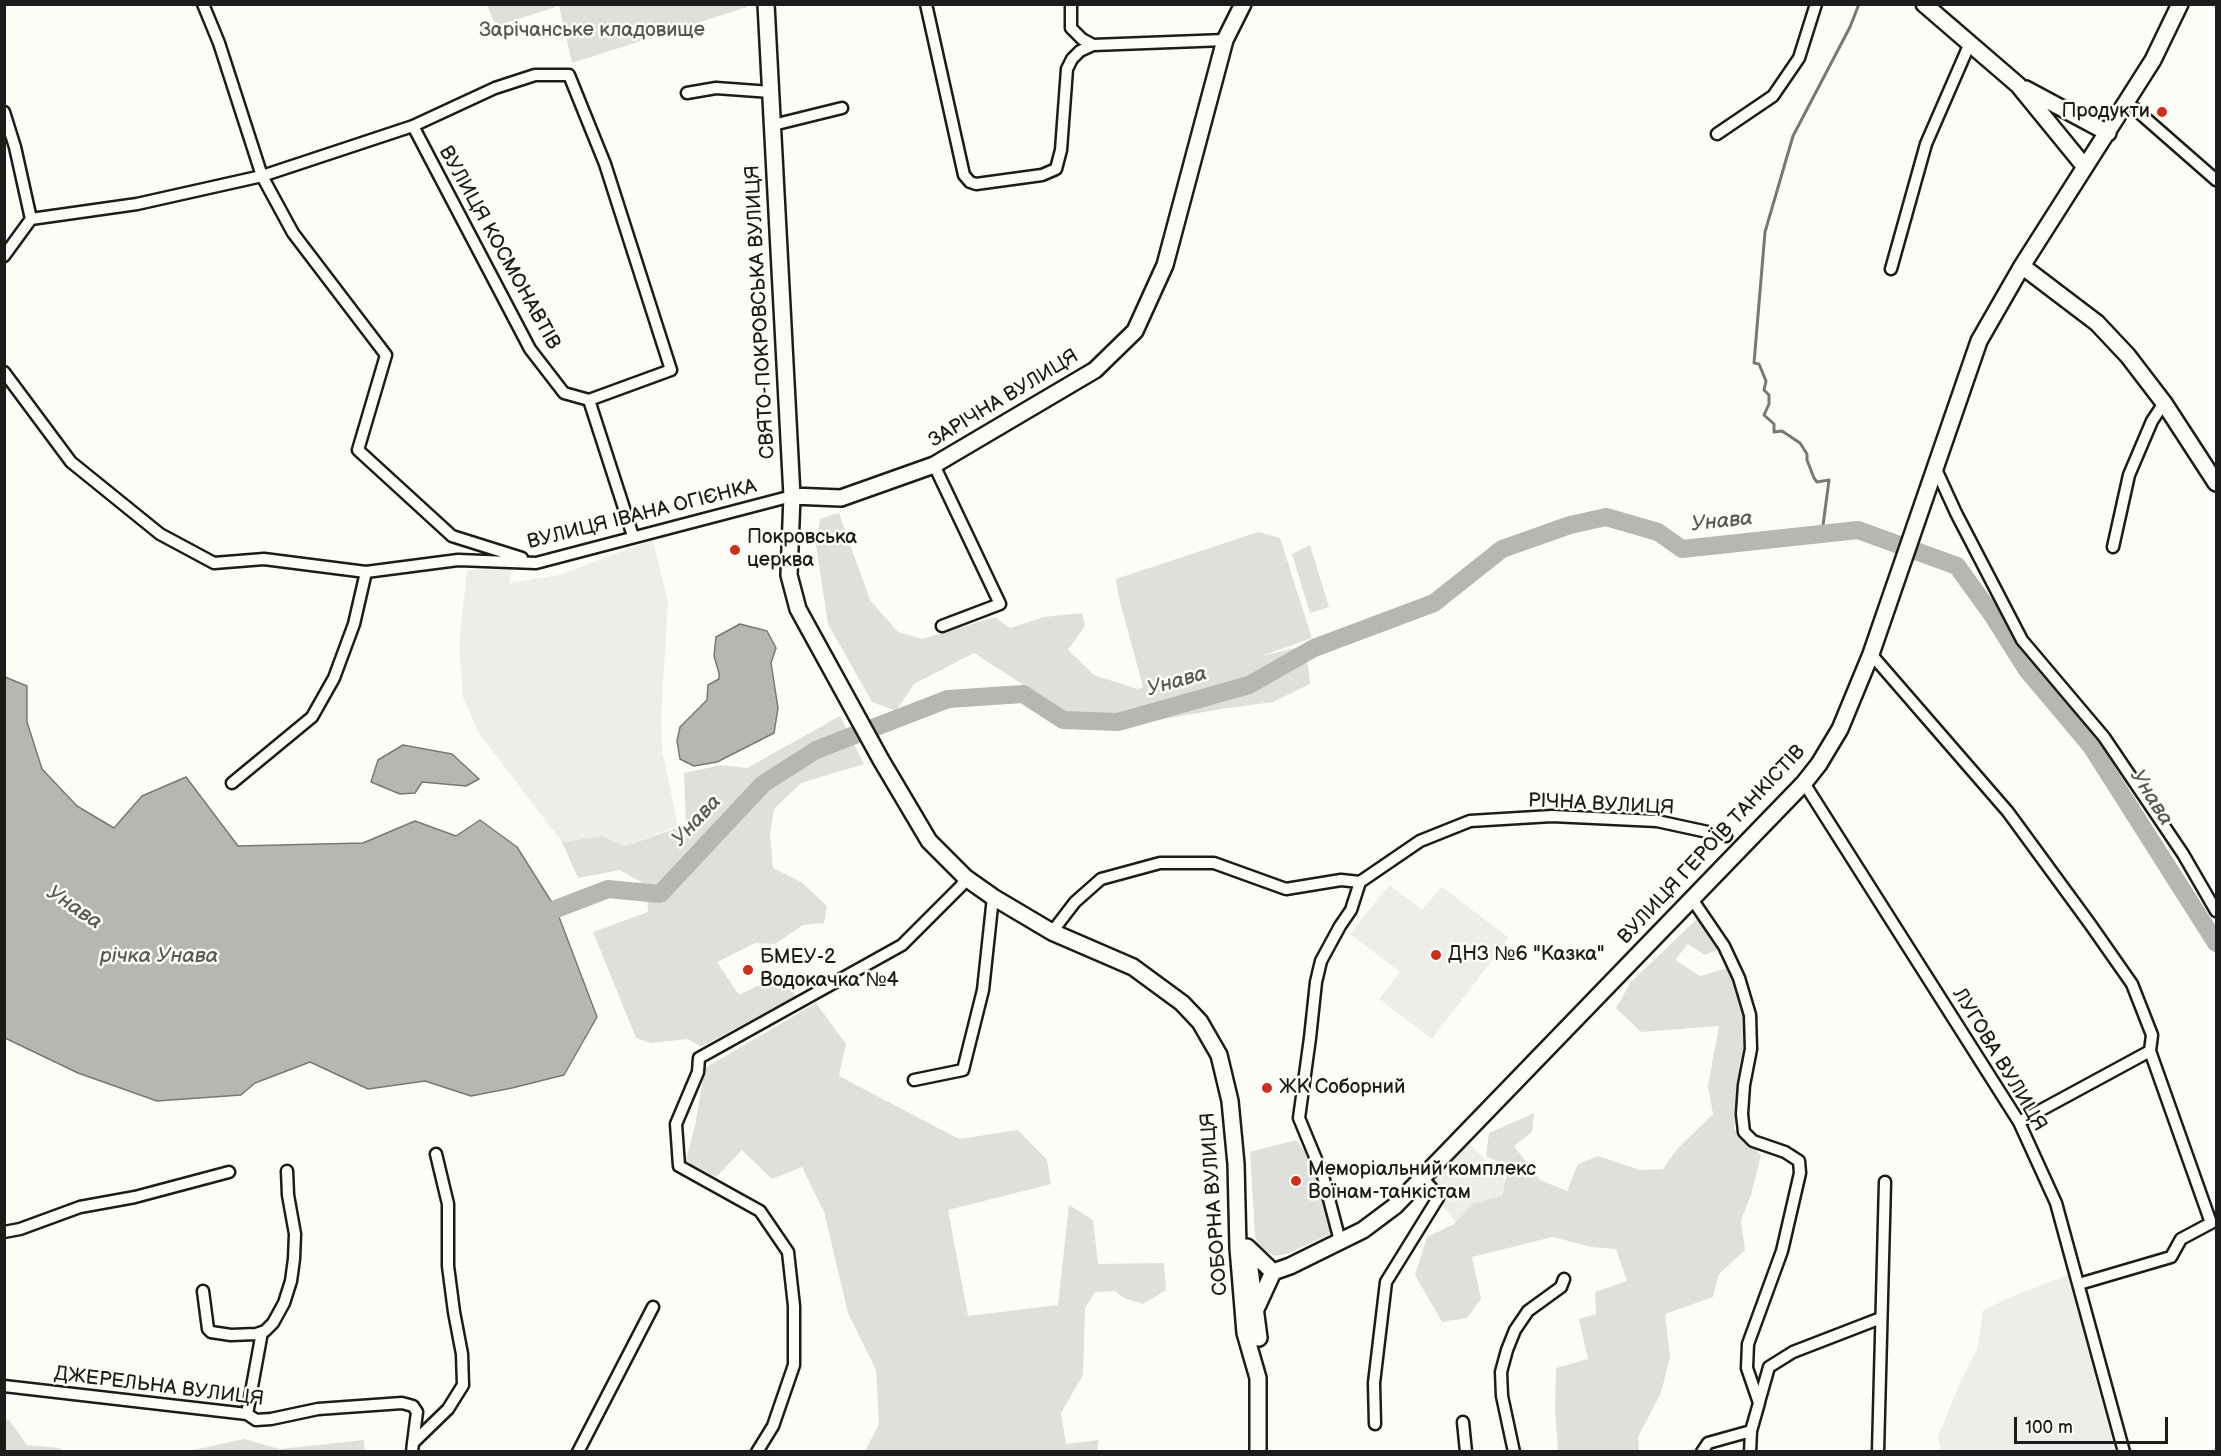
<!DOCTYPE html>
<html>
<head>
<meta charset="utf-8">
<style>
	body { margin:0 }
	#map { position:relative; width:2221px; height:1456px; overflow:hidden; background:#fdfcf7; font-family:"Balsamiq Sans",sans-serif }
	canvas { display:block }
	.frame { position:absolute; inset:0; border:6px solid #1c1c1c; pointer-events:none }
	.scale { position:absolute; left:2014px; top:1417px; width:154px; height:27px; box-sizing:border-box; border:3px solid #1c1c1c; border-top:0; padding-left:8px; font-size:18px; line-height:21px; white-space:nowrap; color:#1c1c1c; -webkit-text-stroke:4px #fdfcf7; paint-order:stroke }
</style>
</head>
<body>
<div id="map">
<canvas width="2221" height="1456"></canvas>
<div class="frame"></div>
<div class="scale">100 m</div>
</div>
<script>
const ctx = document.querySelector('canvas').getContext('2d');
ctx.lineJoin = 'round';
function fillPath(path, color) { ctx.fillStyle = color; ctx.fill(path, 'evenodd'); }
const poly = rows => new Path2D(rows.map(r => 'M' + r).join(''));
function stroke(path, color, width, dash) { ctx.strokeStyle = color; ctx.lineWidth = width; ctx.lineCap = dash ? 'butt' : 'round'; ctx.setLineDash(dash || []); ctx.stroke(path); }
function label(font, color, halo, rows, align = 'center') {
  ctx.font = font + ' "Balsamiq Sans",sans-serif'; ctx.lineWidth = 5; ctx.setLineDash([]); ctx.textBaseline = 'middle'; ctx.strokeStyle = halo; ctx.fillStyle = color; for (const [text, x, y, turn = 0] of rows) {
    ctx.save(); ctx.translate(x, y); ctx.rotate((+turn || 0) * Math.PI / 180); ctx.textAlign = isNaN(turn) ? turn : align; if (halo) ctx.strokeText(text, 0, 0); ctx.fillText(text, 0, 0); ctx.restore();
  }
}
const built = poly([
	[653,540,668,602,661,717,662,750,678,826,625,846,601,836,562,842,479,733,463,697,459,645,467,570,512,569,509,583,528,580,559,575],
	[1389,885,1422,909,1442,887,1509,938,1432,1039,1379,999,1400,972,1350,934],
	[1467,1141,1514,1189,1463,1230,1423,1184],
	[2068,1275,2115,1451,1941,1451,1938,1437,1961,1381,1978,1347,1983,1310,2013,1296]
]);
const green = poly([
	[746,4,747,7,572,63,559,6,496,26,487,5],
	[839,513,870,600,898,632,922,639,995,617,1010,628,1044,617,1082,613,1085,626,1068,650,1094,675,1137,689,1143,687,1118,594,1116,579,1258,532,1280,538,1312,638,1259,657,1302,646,1308,665,1310,684,1273,702,1221,709,1136,724,1064,711,974,653,914,684,896,711,872,702,828,624,816,545,820,519],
	[1310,545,1329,607,1310,613,1292,554],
	[840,716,864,764,801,783,774,809,770,834,773,868,801,882,827,906,824,923,803,925,775,944,755,943,717,962,739,995,783,973,796,996,701,1047,688,1039,651,1043,636,1038,593,932,648,912,646,885,620,870,578,878,562,842,601,836,625,846,686,825,684,773,721,765,747,768],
	[1699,917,1720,949,1705,955,1688,944,1675,960,1700,976,1727,968,1743,1007,1744,1050,1734,1129,1761,1155,1751,1195,1741,1220,1745,1250,1719,1274,1713,1297,1665,1314,1670,1357,1661,1393,1638,1437,1639,1451,1558,1451,1555,1409,1556,1368,1588,1359,1579,1319,1596,1314,1595,1292,1627,1281,1616,1249,1591,1247,1553,1237,1472,1257,1481,1299,1467,1318,1442,1322,1415,1275,1427,1237,1454,1224,1472,1204,1502,1196,1509,1168,1486,1156,1489,1133,1534,1113,1532,1132,1514,1146,1540,1180,1567,1191,1578,1164,1598,1156,1640,1170,1663,1169,1677,1149,1713,1114,1708,1086,1719,1026,1641,1032,1616,1008,1631,982],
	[816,1003,846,1044,839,1076,959,1139,1018,1130,1047,1160,1051,1184,948,1210,968,1316,1058,1305,1069,1205,1093,1220,1098,1264,1164,1263,1166,1290,1143,1304,1124,1298,1115,1291,1095,1292,1085,1308,1083,1375,1061,1413,1066,1444,1099,1440,1097,1451,865,1451,879,1424,876,1370,848,1313,824,1212,802,1167,772,1179,742,1150,716,1177,685,1163,695,1126,705,1068],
	[1296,1140,1312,1160,1333,1233,1287,1254,1274,1256,1259,1247,1255,1236,1250,1152],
	[5,1419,9,1420,27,1445,60,1448,62,1451,5,1451],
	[244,1439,280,1449,364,1440,365,1451,189,1451]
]);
const water = poly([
	[740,624,767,631,776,648,771,663,778,708,774,733,717,762,694,766,680,759,677,741,680,727,707,700,708,685,719,679,719,673,714,656,716,637,740,624],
	[5,677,27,686,27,722,42,769,77,806,114,828,142,796,186,777,238,846,363,843,415,821,456,836,480,820,517,847,556,909,597,1017,564,1075,512,1088,471,1096,425,1081,368,1089,310,1062,255,1083,241,1095,157,1101,78,1073,5,1038,5,677],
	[403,745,452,754,479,779,466,786,422,782,415,793,400,794,371,782,378,760,403,745]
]);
const stream = poly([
	[1822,533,1829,480,1817,482,1814,478,1807,460,1807,454,1800,443,1782,431,1774,432,1774,424,1764,415,1769,404,1769,395,1764,390,1766,381,1759,364,1754,363,1765,232,1793,136,1850,27,1859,4]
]);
const river = poly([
	[533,916,556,909,608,889,660,894,763,784,816,750,948,699,1023,694,1063,720,1118,722,1249,685,1314,648,1434,603,1502,549,1570,525,1606,517,1658,532,1682,549,1858,530,1957,566,1993,616,2027,670,2091,746,2216,943]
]);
const street = poly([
	[203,4,219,43,262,176,293,233,386,355,358,450,452,536,522,558],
	[926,4,964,175,970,182,976,184,1042,175,1056,169,1061,150,1067,69,1072,59,1080,51,1093,45,1082,39,1071,28,1071,4],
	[1093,45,1225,40],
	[687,93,716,88,771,92],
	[2127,102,2216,180],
	[4,112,15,147,31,219,4,256],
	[773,125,842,108],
	[413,126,530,349,564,393,589,400,633,536],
	[1717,134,1773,96,1799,58,1816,4],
	[31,219,137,204,262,176,413,126,495,88,535,75,569,75,605,164,671,370,589,400],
	[1891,269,1926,144,1970,43],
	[4,372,71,462,160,534,214,563,264,559,366,572,458,560,536,563,792,496],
	[934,465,1000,604,942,626],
	[1935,467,1956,513,2022,640,2104,737,2183,854,2216,911],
	[2113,547,2129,475,2152,421,2164,403],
	[1871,654,2008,812,2090,924,2132,984,2152,1035,2150,1051,2211,1223,2181,1239,2171,1257,2079,1284],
	[232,783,312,717,334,678,354,624,366,572],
	[1804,783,2019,1122,2056,1203,2124,1452],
	[1692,899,1724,946,1739,978,1750,1015,1751,1049,1744,1085,1742,1114,1744,1132,1753,1141,1785,1152,1799,1161,1800,1173,1782,1251,1748,1344,1747,1368,1759,1403,1751,1431,1750,1452],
	[1052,932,1075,902,1101,879,1160,863,1214,863,1286,889,1341,880,1360,882,1420,841,1470,821,1552,816,1657,821,1726,836],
	[914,1080,963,1070,983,990,993,897],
	[2019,1122,2150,1051],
	[4,1232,20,1229,80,1207,135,1197,229,1172],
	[1340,1241,1323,1176,1299,1118,1310,1038,1316,982,1321,961,1340,926,1351,910,1360,882],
	[203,1291,208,1329,211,1332,231,1335,256,1334,265,1331,273,1323,284,1303,291,1281,294,1259,295,1234,288,1195,287,1171],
	[4,1386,247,1414,256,1420,271,1419,318,1409,402,1403,413,1406,417,1412,413,1443],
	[1759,1402,1769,1367,1793,1352,1881,1318],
	[247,1414,262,1332],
	[1463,1422,1466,1452],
	[1375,1424,1374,1383,1386,1282,1438,1198,1438,1195,1423,1179],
	[412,1452,413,1443,448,1409,463,1385,462,1354,454,1312,448,1266,448,1204,436,1154],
	[578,1452,653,1307],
	[757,1452,773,1426,794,1365,794,1306,788,1252,760,1211,679,1166,676,1124,698,1072,699,1058,902,945,961,886,966,878],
	[1514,1452,1502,1396,1501,1372,1507,1350,1515,1330,1528,1311,1561,1287,1564,1279],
	[1702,1452,1708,1443,1751,1431],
	[1878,1452,1885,1182]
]);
const secondary = poly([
	[766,4,792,496,789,575,798,609,881,760,929,841,966,878,993,897,1052,932,1133,967,1182,1003,1200,1022,1219,1055,1230,1101,1236,1164,1238,1248,1245,1333,1258,1378,1258,1452],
	[1924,4,2018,85,2085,167],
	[2026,89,2108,133],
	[2022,266,2097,323,2128,356,2164,403,2216,483],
	[792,496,841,498,934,465,1095,370,1135,331,1165,265,1225,40,1243,4],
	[1247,1247,1273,1272],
	[1249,1261,1259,1338],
	[1245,1333,1273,1272,1290,1266,1363,1230,1395,1206,1804,783,1819,764,1840,729,1871,654,1979,341,2022,266,2153,60,2180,4]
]);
const markers = [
	[2162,112,6,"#c8321e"],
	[735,550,6,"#c8321e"],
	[1436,955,6,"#c8321e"],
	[748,970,6,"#c8321e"],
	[1267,1088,6,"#c8321e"],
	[1296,1181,6,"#c8321e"]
];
const parkNames = [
	["Зарічанське кладовище",592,31]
];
const poiNames = [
	["Продукти",2150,112,"right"],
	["Покровська",747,538],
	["церква",747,561],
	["ДНЗ №6 \"Казка\"",1448,955],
	["БМЕУ-2",760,958],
	["Водокачка №4",760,981],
	["ЖК Соборний",1279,1088],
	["Меморіальний комплекс",1308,1170],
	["Воїнам-танкістам",1308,1193]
];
const streetNames = [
	["ВУЛИЦЯ КОСМОНАВТІВ",499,248,61],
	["СВЯТО-ПОКРОВСЬКА ВУЛИЦЯ",761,312,-93],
	["ЗАРІЧНА ВУЛИЦЯ",1004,399,-31],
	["ВУЛИЦЯ ІВАНА ОГІЄНКА",642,515,-14],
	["РІЧНА ВУЛИЦЯ",1601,805,3],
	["ВУЛИЦЯ ГЕРОЇВ ТАНКІСТІВ",1712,845,-47],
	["ЛУГОВА ВУЛИЦЯ",1999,1060,59],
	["СОБОРНА ВУЛИЦЯ",1215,1204,-94],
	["ДЖЕРЕЛЬНА ВУЛИЦЯ",159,1387,7]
];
const waterNames = [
	["Унава",1722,522,-6],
	["Унава",1177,682,-16],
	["Унава",2151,798,58],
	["Унава",697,821,-47],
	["Унава",74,908,34],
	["річка Унава",159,957]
];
fillPath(built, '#eeede9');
fillPath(green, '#e0dfdb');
fillPath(water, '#b7b6b2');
stroke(water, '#797876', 1.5);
stroke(stream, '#797876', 3);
stroke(river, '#b7b6b2', 18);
stroke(street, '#1c1c1c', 15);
stroke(secondary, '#1c1c1c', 20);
stroke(street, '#fdfcf7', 10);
stroke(secondary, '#fdfcf7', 15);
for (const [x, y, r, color] of markers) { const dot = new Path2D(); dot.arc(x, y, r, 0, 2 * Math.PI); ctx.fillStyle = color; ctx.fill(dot); stroke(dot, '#fdfcf7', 2); }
label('20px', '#575655', '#fdfcf7', parkNames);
label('20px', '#1c1c1c', '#fdfcf7', poiNames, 'left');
label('20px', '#1c1c1c', '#fdfcf7', streetNames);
label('italic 21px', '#5a5a58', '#fdfcf7', waterNames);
</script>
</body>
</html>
